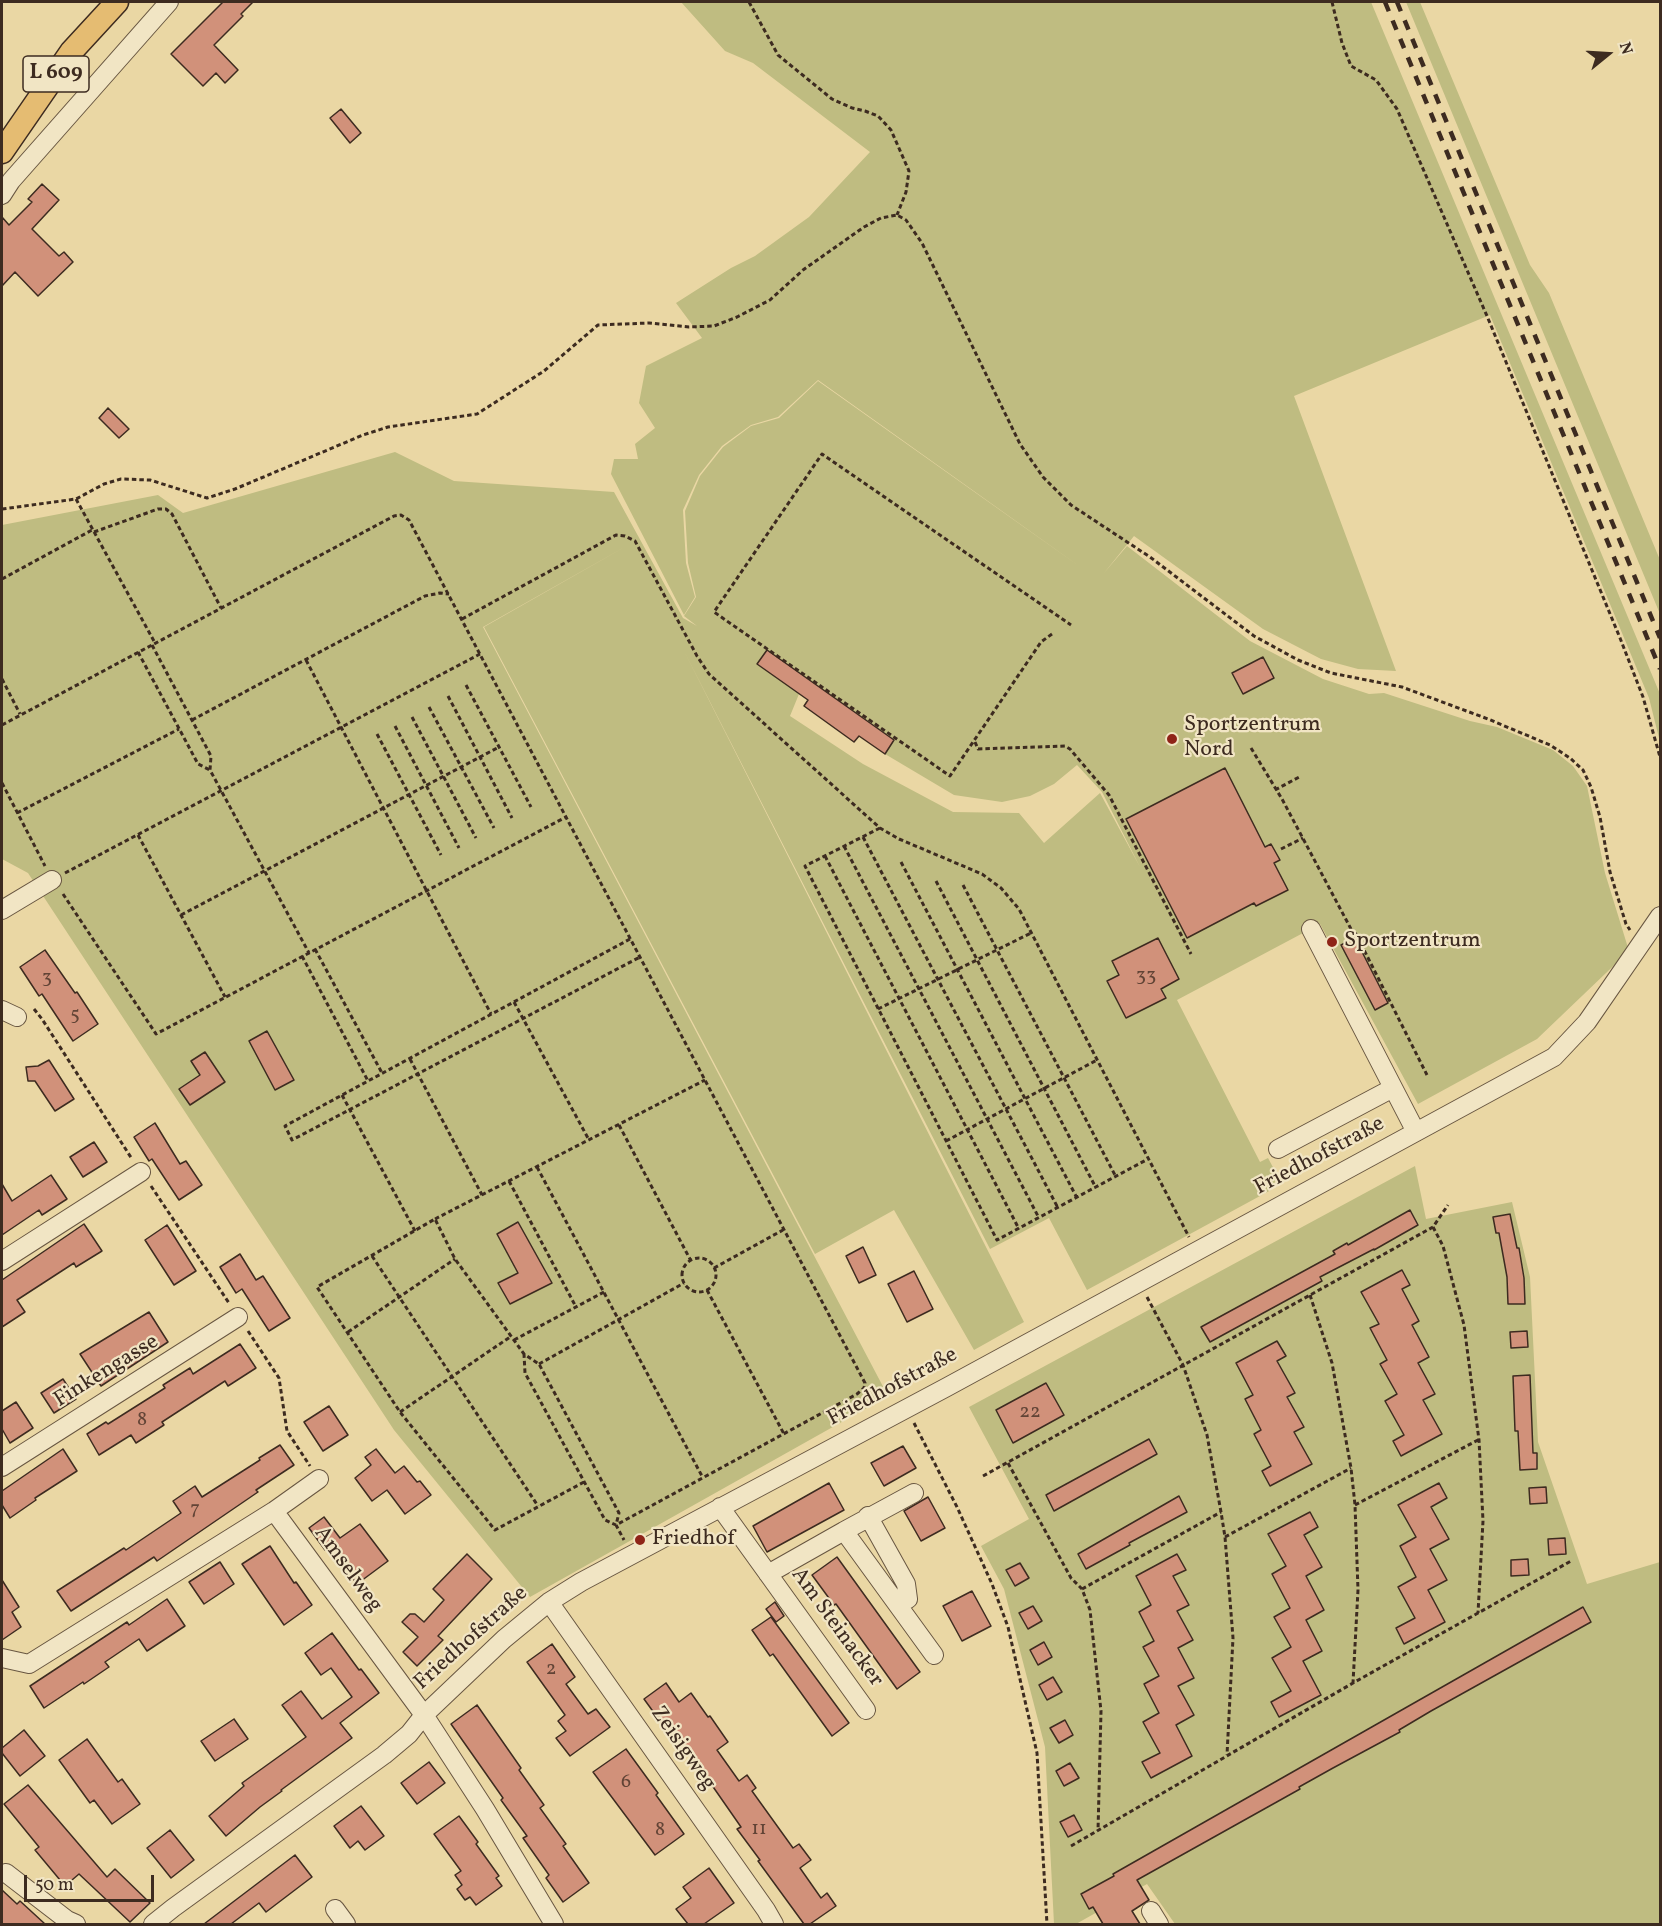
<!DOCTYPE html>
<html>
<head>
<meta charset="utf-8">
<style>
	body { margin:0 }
	#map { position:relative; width:1662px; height:1926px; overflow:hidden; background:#ead7a4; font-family:Vollkorn,serif }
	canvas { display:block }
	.frame { position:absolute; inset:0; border:3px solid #3d2b20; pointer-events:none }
	.north { position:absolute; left:1578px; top:24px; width:60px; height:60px; -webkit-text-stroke:4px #f1e5c4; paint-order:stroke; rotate:72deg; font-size:16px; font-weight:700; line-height:24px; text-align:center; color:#3d2b20 }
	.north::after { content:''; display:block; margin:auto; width:21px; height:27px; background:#3d2b20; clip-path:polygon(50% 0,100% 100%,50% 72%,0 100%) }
	.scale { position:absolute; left:24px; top:1875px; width:130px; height:27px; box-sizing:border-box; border:3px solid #3d2b20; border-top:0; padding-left:8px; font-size:18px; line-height:21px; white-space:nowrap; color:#3d2b20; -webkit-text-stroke:4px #f1e5c4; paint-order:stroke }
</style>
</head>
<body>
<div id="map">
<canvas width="1662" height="1926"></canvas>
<div class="frame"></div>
<div class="north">N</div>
<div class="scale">50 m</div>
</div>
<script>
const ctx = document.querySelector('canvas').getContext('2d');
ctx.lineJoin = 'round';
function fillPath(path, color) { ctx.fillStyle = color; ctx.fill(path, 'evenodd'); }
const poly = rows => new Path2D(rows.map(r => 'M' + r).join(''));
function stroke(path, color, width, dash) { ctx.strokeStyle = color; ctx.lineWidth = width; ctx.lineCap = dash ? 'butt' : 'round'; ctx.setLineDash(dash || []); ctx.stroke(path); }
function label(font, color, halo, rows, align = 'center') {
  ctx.font = font + ' Vollkorn,serif'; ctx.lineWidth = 4.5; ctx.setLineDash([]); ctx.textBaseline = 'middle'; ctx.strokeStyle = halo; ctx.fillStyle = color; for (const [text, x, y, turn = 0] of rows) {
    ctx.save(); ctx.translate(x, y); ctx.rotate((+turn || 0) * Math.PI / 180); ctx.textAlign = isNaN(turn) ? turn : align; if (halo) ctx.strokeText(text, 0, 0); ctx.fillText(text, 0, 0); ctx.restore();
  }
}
const green = poly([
	[681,2,1371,2,1660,694,1660,742,1649,698,1490,315,1294,396,1396,671,1358,669,1321,659,1263,629,1134,536,1104,573,1127,546,1250,641,1323,679,1369,694,1384,693,1470,721,1497,727,1553,750,1573,766,1587,786,1605,873,1629,951,1537,1039,1418,1104,1320,924,1177,1000,1260,1162,1268,1158,1275,1171,1275,1182,1271,1190,1087,1290,1049,1218,990,1249,684,651,1024,1322,974,1350,894,1210,815,1254,484,627,630,544,483,627,888,1396,530,1597,394,1430,28,873,2,859,2,525,158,495,183,513,395,452,454,481,614,492,683,618,697,626,684,616,696,597,688,563,685,511,700,476,723,447,751,426,779,418,818,381,1086,571,818,380,778,417,751,425,722,446,699,475,683,510,686,563,695,597,684,615,611,474,614,459,638,459,635,444,655,428,639,403,646,366,702,338,676,303,731,268,755,256,809,217,870,152,753,63,725,51],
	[799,694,808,700,804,706,854,742,859,736,885,754,954,795,1002,802,1030,796,1054,784,1077,765,1102,792,1140,867,1100,793,1044,843,1019,813,953,812,863,764,790,716],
	[1406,2,1420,2,1530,265,1549,293,1660,560,1660,614],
	[1415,1166,1426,1219,1512,1202,1530,1277,1538,1442,1587,1584,1660,1562,1660,1924,1175,1924,1147,1884,1076,1924,1054,1924,1045,1747,1004,1589,981,1546,1029,1519,969,1407]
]);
const building = poly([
	[223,2,253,2,241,14,243,16,214,45,238,70,225,83,216,73,203,86,171,54,223,2],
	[341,109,361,133,350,143,330,118,341,109],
	[42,184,59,200,32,229,59,256,64,252,73,262,38,296,15,272,2,286,2,217,9,225,32,202,28,199,42,184],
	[108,408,129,429,119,438,99,418,108,408],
	[767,650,894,740,885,754,859,736,854,742,804,706,808,700,757,664,767,650],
	[1263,657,1274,678,1243,694,1232,673,1263,657],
	[1225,768,1265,847,1271,844,1280,860,1274,863,1288,890,1256,906,1254,903,1187,938,1126,819,1225,768],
	[1158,938,1179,979,1161,989,1166,998,1126,1018,1107,981,1119,975,1112,961,1158,938],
	[1355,938,1388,1003,1375,1010,1341,945,1355,938],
	[45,950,75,993,77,992,98,1024,73,1041,42,994,39,996,20,967,45,950],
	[267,1031,294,1080,275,1090,249,1041,267,1031],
	[205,1052,225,1082,190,1105,179,1089,200,1075,191,1061,205,1052],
	[49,1060,74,1099,55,1111,35,1081,28,1081,26,1067,38,1066,49,1060],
	[155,1123,180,1164,186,1161,202,1185,179,1200,152,1159,149,1161,134,1137,155,1123],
	[94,1142,107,1162,83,1177,70,1157,94,1142],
	[51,1175,67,1199,42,1215,39,1210,2,1235,2,1184,12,1201,51,1175],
	[1410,1210,1418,1225,1374,1250,1374,1249,1320,1277,1322,1281,1210,1342,1201,1327,1335,1254,1333,1251,1347,1243,1348,1245,1410,1210],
	[1510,1214,1517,1248,1519,1248,1524,1278,1525,1304,1508,1304,1507,1277,1499,1233,1496,1233,1493,1217,1510,1214],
	[518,1222,552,1283,510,1304,498,1283,518,1273,497,1234,518,1222],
	[84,1224,102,1251,76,1267,74,1263,17,1300,25,1312,2,1327,2,1280,84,1224],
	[167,1225,196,1271,174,1285,145,1240,167,1225],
	[863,1247,876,1275,859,1283,846,1256,863,1247],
	[240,1254,256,1280,263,1276,290,1318,269,1331,242,1289,236,1293,220,1267,240,1254],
	[1402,1270,1410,1285,1402,1289,1419,1321,1412,1325,1429,1357,1418,1363,1435,1394,1423,1400,1442,1434,1401,1456,1393,1441,1404,1435,1385,1401,1397,1394,1380,1364,1387,1360,1370,1328,1379,1324,1361,1292,1402,1270],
	[914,1271,933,1309,907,1322,888,1284,914,1271],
	[149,1312,168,1342,101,1386,80,1354,149,1312],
	[1527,1331,1528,1347,1511,1348,1510,1332,1527,1331],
	[1277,1341,1286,1356,1277,1361,1295,1393,1287,1397,1304,1427,1294,1432,1312,1464,1270,1486,1262,1471,1271,1466,1254,1434,1261,1430,1245,1399,1253,1395,1236,1363,1277,1341],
	[240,1344,256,1368,228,1386,225,1381,162,1422,164,1425,136,1443,131,1435,99,1455,87,1434,106,1422,108,1424,165,1388,163,1385,190,1368,193,1374,240,1344],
	[1530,1375,1533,1453,1537,1453,1537,1469,1520,1470,1518,1431,1515,1431,1513,1376,1530,1375],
	[63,1379,76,1399,54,1413,41,1393,63,1379],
	[1046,1383,1064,1415,1013,1443,996,1410,1046,1383],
	[16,1402,33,1428,10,1443,2,1429,2,1411,16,1402],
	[329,1406,348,1435,323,1451,304,1422,329,1406],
	[1149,1439,1157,1454,1054,1511,1046,1495,1149,1439],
	[280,1445,294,1465,256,1490,258,1492,157,1561,154,1557,71,1611,57,1591,124,1548,126,1550,181,1513,173,1501,195,1486,202,1497,260,1460,259,1458,280,1445],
	[903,1446,916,1468,884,1486,871,1463,903,1446],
	[63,1449,77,1471,35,1498,36,1500,10,1518,2,1505,2,1491,63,1449],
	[376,1449,395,1473,404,1466,417,1482,420,1481,431,1495,405,1514,387,1490,372,1501,355,1478,371,1465,365,1457,376,1449],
	[829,1483,844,1510,767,1552,753,1526,829,1483],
	[1439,1483,1447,1498,1431,1507,1449,1539,1430,1549,1447,1580,1428,1590,1445,1622,1404,1644,1396,1628,1415,1618,1398,1587,1416,1577,1400,1546,1416,1537,1398,1505,1439,1483],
	[1546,1487,1547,1503,1530,1504,1529,1488,1546,1487],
	[1179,1496,1187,1512,1129,1543,1130,1545,1086,1569,1078,1554,1179,1496],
	[928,1497,945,1528,921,1541,904,1511,928,1497],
	[1310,1512,1318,1527,1304,1535,1322,1567,1306,1576,1324,1610,1306,1620,1322,1651,1303,1661,1321,1695,1279,1717,1271,1702,1291,1691,1272,1658,1291,1647,1274,1617,1290,1608,1272,1574,1286,1566,1268,1534,1310,1512],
	[324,1517,340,1538,360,1524,388,1561,357,1584,329,1546,325,1550,309,1528,324,1517],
	[1565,1538,1566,1554,1549,1555,1548,1539,1565,1538],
	[270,1546,294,1583,296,1582,312,1605,284,1625,242,1564,270,1546],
	[467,1554,492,1579,438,1636,443,1640,417,1666,403,1652,418,1637,402,1622,410,1614,415,1614,424,1622,444,1600,433,1589,467,1554],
	[1177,1554,1186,1570,1173,1576,1189,1605,1177,1611,1193,1640,1178,1648,1194,1678,1178,1686,1194,1715,1176,1725,1192,1756,1151,1778,1142,1762,1160,1753,1143,1722,1159,1713,1144,1684,1159,1676,1143,1647,1154,1641,1139,1612,1151,1605,1136,1576,1177,1554],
	[837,1557,920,1672,897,1689,836,1604,834,1605,812,1575,837,1557],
	[1528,1559,1529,1575,1511,1576,1511,1560,1528,1559],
	[220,1562,234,1584,204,1604,189,1582,220,1562],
	[1020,1563,1029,1578,1015,1586,1006,1570,1020,1563],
	[2,1580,19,1607,12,1612,21,1627,2,1640,2,1580],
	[972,1591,991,1626,962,1641,943,1606,972,1591],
	[167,1599,185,1626,147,1651,139,1639,105,1662,109,1667,84,1684,83,1682,44,1708,30,1686,127,1622,129,1625,167,1599],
	[775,1602,784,1616,776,1622,766,1609,775,1602],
	[1033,1606,1042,1621,1028,1629,1019,1613,1033,1606],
	[1583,1607,1591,1622,1431,1711,1399,1730,1400,1732,1333,1768,1299,1787,1300,1789,1137,1880,1149,1900,1132,1911,1140,1924,1103,1924,1093,1907,1089,1909,1081,1894,1114,1876,1113,1874,1583,1607],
	[771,1617,849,1723,832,1736,773,1654,770,1656,752,1630,771,1617],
	[332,1633,359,1670,361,1669,379,1693,340,1723,352,1738,281,1790,282,1791,260,1807,226,1836,209,1816,244,1786,242,1783,306,1737,282,1705,301,1691,322,1719,352,1697,331,1668,321,1675,305,1653,332,1633],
	[1044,1642,1052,1657,1038,1665,1030,1650,1044,1642],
	[552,1644,575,1677,566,1684,588,1714,596,1709,610,1727,570,1756,556,1738,566,1731,558,1721,565,1715,527,1662,552,1644],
	[1053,1677,1062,1692,1047,1700,1039,1685,1053,1677],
	[666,1683,679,1702,691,1693,708,1717,710,1716,728,1742,717,1750,739,1781,747,1775,756,1788,752,1791,793,1848,799,1844,811,1860,800,1868,821,1898,827,1893,836,1906,810,1924,804,1924,758,1861,760,1860,737,1829,741,1827,709,1781,669,1726,665,1728,644,1699,666,1683],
	[477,1705,521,1768,519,1770,544,1805,540,1808,566,1844,563,1846,589,1883,563,1902,546,1878,549,1875,523,1838,527,1836,501,1800,503,1798,451,1724,477,1705],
	[234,1719,248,1739,215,1761,201,1741,234,1719],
	[1065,1720,1073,1735,1059,1743,1050,1728,1065,1720],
	[24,1730,45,1756,20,1776,2,1753,2,1748,24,1730],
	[87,1739,118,1782,122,1779,140,1804,112,1824,94,1800,90,1803,59,1760,87,1739],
	[626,1749,658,1793,656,1795,684,1834,655,1855,593,1772,626,1749],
	[429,1762,445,1783,417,1804,401,1783,429,1762],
	[1070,1763,1079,1778,1064,1786,1056,1771,1070,1763],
	[28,1785,107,1877,115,1869,150,1903,130,1922,79,1874,65,1886,35,1850,39,1847,4,1804,28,1785],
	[361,1806,384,1836,365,1850,358,1841,350,1848,334,1826,361,1806],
	[1074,1815,1082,1830,1068,1837,1060,1822,1074,1815],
	[459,1816,478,1842,476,1844,499,1876,496,1878,502,1886,476,1905,470,1897,465,1900,457,1889,462,1885,455,1875,461,1871,434,1834,459,1816],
	[170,1830,194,1860,171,1878,147,1848,170,1830],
	[295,1855,312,1877,266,1912,259,1903,231,1924,204,1924,295,1855],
	[709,1868,734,1903,704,1924,688,1924,676,1909,691,1898,683,1887,709,1868],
	[2,1890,17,1904,20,1901,45,1924,2,1924,2,1890]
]);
const path = poly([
	[749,2,778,55,832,99,852,108,865,111,878,116,891,130,909,171,906,192,897,215],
	[1332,2,1342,43,1351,66,1376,80,1397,109,1487,316,1620,638,1643,697,1660,757],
	[76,499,155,643],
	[2,509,76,499,104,484,121,479,150,480,207,498,235,489,363,435,388,427,477,414,544,371,598,325,649,323,689,327,714,326,737,317,770,300,803,270,864,227,881,218,897,215,906,220,922,243,1020,444,1043,477,1071,505,1150,557,1254,636,1298,660,1331,673,1402,687,1488,719,1550,745,1570,758,1583,770,1591,787,1600,817,1610,872,1626,924,1630,930],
	[94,532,158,509,166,509,172,514,221,608],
	[2,579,92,530],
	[462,619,616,535,625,536,635,541,697,656,709,674,880,828,899,839,982,874,1001,888,1019,909,1189,1237],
	[1052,634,1041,642,950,776,714,612,822,454,1071,625],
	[152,645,211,756,210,770,309,953],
	[138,652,198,764,210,770],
	[306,660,491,1014],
	[2,679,20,714],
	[466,685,531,807],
	[448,696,512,818],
	[429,707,494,828],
	[412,717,476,838],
	[192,720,425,596,440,593,449,594],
	[2,725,394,516,401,515,409,520,865,1383,864,1388,857,1394,616,1525,605,1520,525,1373,524,1354],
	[395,726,459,848],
	[377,734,441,855],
	[975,742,978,749,1065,746,1070,749,1109,795,1191,954],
	[1251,748,1282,799,1351,929,1356,934,1427,1075],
	[2,783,45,866],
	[1275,790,1301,776],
	[17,813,179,729],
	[880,828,805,866,997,1240,1148,1159],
	[138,835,225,997],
	[863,837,1058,1208],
	[844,846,1039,1218],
	[1281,849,1303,838],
	[825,856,1019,1229],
	[901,862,1077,1198],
	[65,873,480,654],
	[936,881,1096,1188],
	[963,885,1116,1177],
	[63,894,156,1034,566,817],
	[181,915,499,747],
	[630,939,285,1126,292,1140,640,957],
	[315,949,382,1073],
	[302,956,368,1081],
	[514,1002,589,1140],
	[34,1009,42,1019,132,1159],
	[878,1009,1031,933],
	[410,1059,482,1195],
	[342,1095,415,1231],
	[619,1125,691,1261],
	[946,1141,1097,1060],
	[537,1167,703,1478],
	[509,1181,576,1307],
	[151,1186,229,1303],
	[435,1219,705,1080],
	[1433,1227,1443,1246,1464,1325,1479,1440,1483,1521,1478,1613],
	[372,1256,538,1506],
	'682 1275a17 17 0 1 1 34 0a17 17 0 1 1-34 0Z',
	[714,1268,783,1230],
	[707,1290,784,1434],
	[1310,1295,1332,1363,1351,1468,1355,1505,1358,1590,1353,1683],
	[1147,1297,1183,1365,1207,1435,1221,1512,1225,1537,1233,1638,1227,1755],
	[248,1331,279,1378,287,1431,310,1466],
	[348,1332,455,1259],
	[514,1340,604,1292],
	[539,1364,684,1283],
	[400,1412,510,1337],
	[914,1423,957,1507,992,1584,1008,1627,1037,1753,1047,1924],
	[1008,1463,1071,1578,1082,1589,1090,1610,1101,1711,1098,1831],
	[983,1476,1433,1227,1448,1205],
	[584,1482,495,1530,400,1412,317,1287,435,1219,455,1259,524,1354,539,1364,619,1513,616,1525,624,1540],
	[1355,1505,1478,1440],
	[1225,1537,1351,1468],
	[1082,1589,1221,1512],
	[1071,1846,1353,1683,1571,1561]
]);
const minor = poly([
	[2,195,11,181,169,2],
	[2,910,52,880],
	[1311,929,1416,1132],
	[2,1010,17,1017],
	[1278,1149,1393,1088],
	[2,1261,141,1172],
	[2,1467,238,1317],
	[720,1507,866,1710],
	[274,1511,424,1715,485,1809,554,1924],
	[868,1516,906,1584,908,1599,898,1605],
	[844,1531,914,1493],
	[768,1574,844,1531,934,1655],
	[549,1602,766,1910,774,1924],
	[2,1658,29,1664,274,1511,319,1479],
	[6,1873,67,1920,76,1924],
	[335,1909,346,1924],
	[1151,1911,1159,1924],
	[153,1924,173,1908,384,1755,409,1734,424,1715,504,1639,549,1602,581,1582,947,1387,1554,1057,1587,1022,1660,916]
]);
const major = poly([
	[2,152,71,52,117,2]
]);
const rail = poly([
	[1385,2,1660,669],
	[1397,2,1660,638]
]);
const markers = [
	[1172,739,6,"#8f2418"],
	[1332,942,6,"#8f2418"],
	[640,1540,6,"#8f2418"]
];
const numberNames = [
	["33",1146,977],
	["3",47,979],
	["5",75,1016],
	["22",1030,1413],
	["8",142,1421],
	["7",195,1510],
	["2",551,1670],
	["6",626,1783],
	["11",759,1830],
	["8",660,1831]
];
const shields = [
	[56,74,66]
];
const shieldNames = [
	["L 609",56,74]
];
const poiNames = [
	["Sportzentrum",1184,726],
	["Nord",1184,751],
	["Sportzentrum",1344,942],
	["Friedhof",652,1540]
];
const streetNames = [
	["Friedhofstraße",1320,1157,-28],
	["Finkengasse",107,1372,-32],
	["Friedhofstraße",893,1388,-28],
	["Amselweg",347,1570,54],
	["Am Steinacker",836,1628,54],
	["Friedhofstraße",472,1639,-42],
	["Zeisigweg",682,1749,55]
];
fillPath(green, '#bfbc81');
fillPath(building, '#d1917a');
stroke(building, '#3d2b20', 1.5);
stroke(minor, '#685641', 20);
stroke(major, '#3d2b20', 25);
stroke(path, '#3d2b20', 3, [4.5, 3]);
stroke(minor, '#f1e5c4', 18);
stroke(major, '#e5bc72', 22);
stroke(rail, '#3d2b20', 4.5, [10, 10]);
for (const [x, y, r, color] of markers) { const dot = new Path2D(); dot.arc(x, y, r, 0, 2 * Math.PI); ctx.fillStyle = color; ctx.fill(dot); stroke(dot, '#f1e5c4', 2); }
label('20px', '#624436', null, numberNames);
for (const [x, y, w] of shields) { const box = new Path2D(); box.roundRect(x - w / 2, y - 18, w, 36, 4.5); ctx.fillStyle = '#f1e5c4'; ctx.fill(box); stroke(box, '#3d2b20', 1.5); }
label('bold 21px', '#3d2b20', null, shieldNames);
label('22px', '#3d2b20', '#f1e5c4', poiNames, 'left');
label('22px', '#3d2b20', '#f1e5c4', streetNames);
</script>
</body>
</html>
